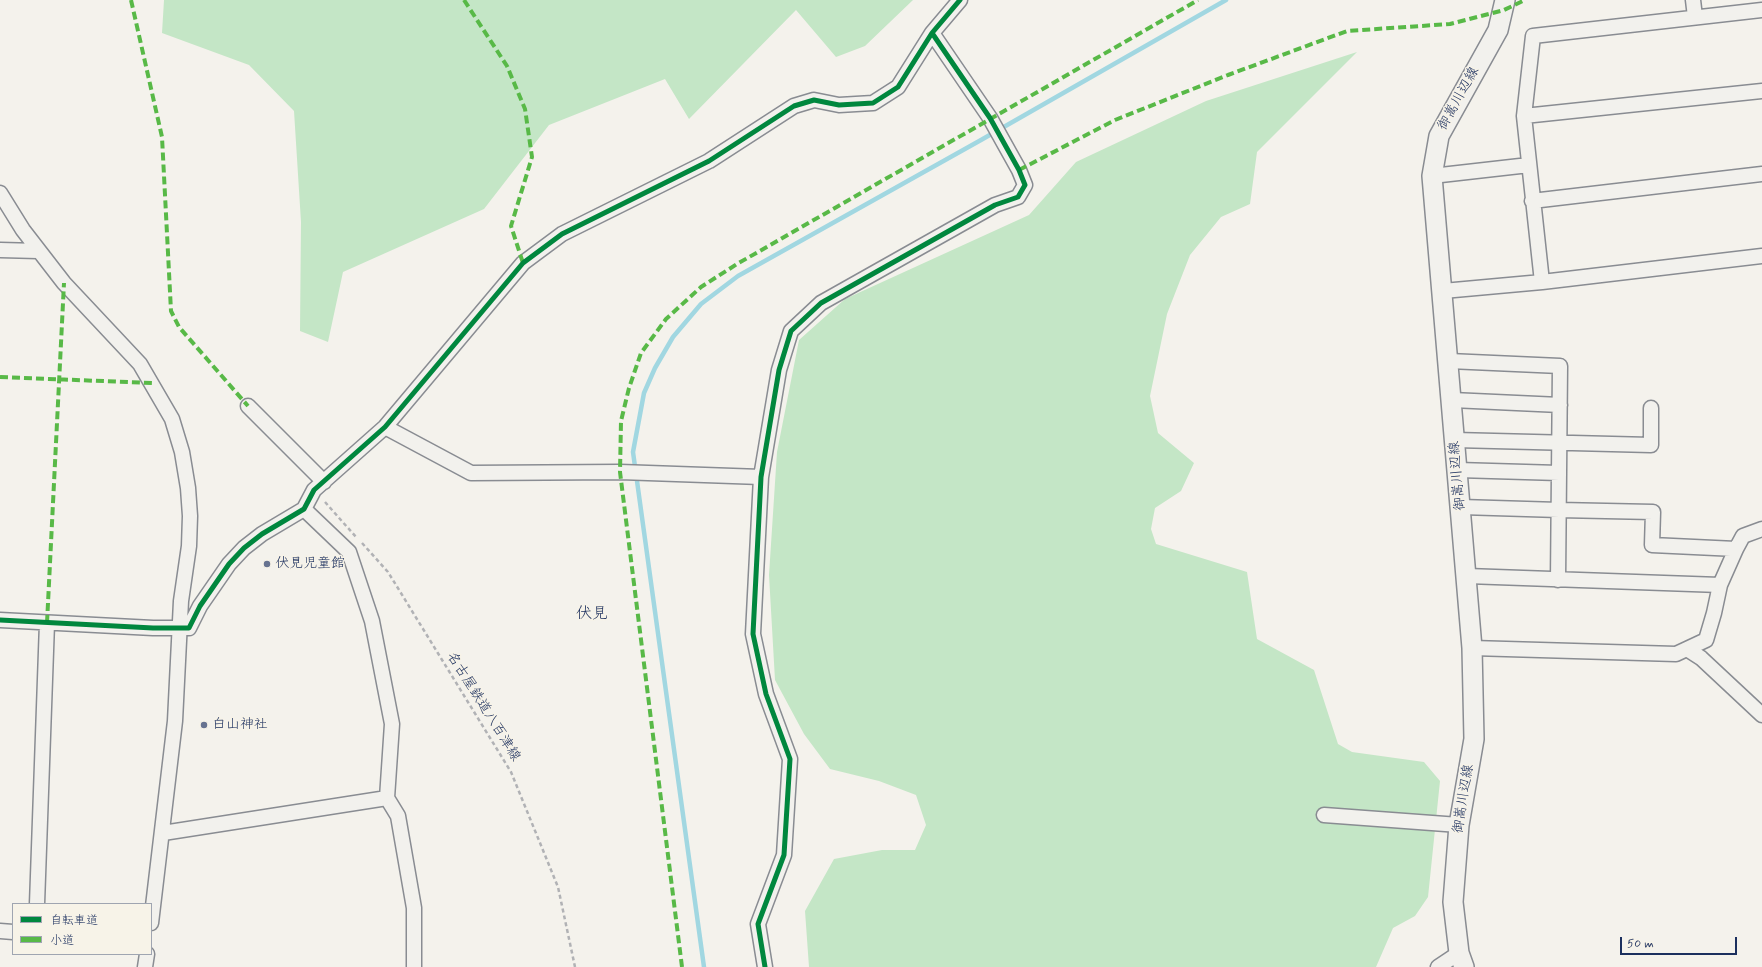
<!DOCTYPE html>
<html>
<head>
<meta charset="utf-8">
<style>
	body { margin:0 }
	#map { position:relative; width:1762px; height:967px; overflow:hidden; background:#f4f2ec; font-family:Mynerve,"Klee One",sans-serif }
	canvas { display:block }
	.legend { position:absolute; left:12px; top:903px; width:140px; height:52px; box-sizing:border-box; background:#f7f3e8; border:1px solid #9fa5b1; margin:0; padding:5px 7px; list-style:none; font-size:12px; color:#1b2f5e }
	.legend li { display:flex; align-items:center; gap:8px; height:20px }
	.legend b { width:20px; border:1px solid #9fa5b1 }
	.scale { position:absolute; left:1620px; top:937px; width:117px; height:18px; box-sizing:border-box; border:2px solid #1b2f5e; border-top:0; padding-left:5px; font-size:12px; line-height:14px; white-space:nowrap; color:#1b2f5e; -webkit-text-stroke:3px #f7f3e8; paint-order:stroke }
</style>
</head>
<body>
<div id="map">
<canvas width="1762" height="967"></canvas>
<ul class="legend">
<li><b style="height:5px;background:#00873e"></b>自転車道</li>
<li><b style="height:5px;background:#58b947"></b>小道</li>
</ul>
<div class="scale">50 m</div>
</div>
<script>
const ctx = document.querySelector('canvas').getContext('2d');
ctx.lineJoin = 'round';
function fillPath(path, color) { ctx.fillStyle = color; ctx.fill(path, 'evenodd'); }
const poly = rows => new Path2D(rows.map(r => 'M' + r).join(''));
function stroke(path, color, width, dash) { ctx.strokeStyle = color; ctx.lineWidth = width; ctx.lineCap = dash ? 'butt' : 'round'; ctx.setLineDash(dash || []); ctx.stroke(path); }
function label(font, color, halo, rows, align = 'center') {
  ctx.font = font + ' Mynerve,"Klee One",sans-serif'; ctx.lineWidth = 3; ctx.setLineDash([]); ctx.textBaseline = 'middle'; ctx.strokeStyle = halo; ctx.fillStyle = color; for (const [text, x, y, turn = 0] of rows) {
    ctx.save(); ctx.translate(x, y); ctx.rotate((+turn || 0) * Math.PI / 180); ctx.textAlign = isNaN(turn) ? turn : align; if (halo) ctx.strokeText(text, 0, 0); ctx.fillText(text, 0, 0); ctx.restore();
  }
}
const green = poly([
	[164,0,913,0,865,46,836,57,796,10,689,119,665,79,549,125,484,209,343,272,328,342,300,331,301,222,294,111,249,65,162,33],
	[1357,52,1257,152,1250,204,1221,217,1190,255,1167,314,1150,396,1158,433,1194,463,1181,491,1155,508,1151,529,1156,544,1247,572,1257,639,1314,670,1338,744,1352,752,1424,762,1440,781,1428,897,1415,916,1393,928,1376,967,809,967,805,911,834,859,882,850,915,850,926,825,916,795,879,781,830,769,804,734,775,680,769,575,777,452,799,340,845,299,1029,215,1076,162,1206,101]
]);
const stream = poly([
	[704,967,633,452,644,393,655,368,673,337,701,304,738,276,981,140,1226,0]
]);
const path = poly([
	[325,502,356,537],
	[362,543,388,572,511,772,558,887,575,967]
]);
const street = poly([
	[1693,0,1695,17],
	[1524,116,1762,91],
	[1432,176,1529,165],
	[0,193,23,230,64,283,140,364,172,419,182,452,188,488,190,516,189,546,181,601,175,721,151,923],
	[1532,201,1762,174],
	[0,250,38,251],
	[1542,282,1524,116,1533,36,1762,10],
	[1443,291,1542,282,1762,256],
	[1449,361,1560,366,1558,580],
	[1452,400,1560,405],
	[248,406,324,482],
	[385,427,471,473,620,472,761,477],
	[1455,440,1651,445,1651,408],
	[1458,470,1559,473],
	[1461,507,1559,510,1653,512,1652,545,1736,549],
	[304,509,349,552,372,621,392,724,387,798,398,816,414,908,414,967],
	[1467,576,1720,585],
	[0,620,153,628,189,628,200,606,229,564,244,548,262,534,304,509,314,490,385,427,523,263,562,234,709,161,794,106,814,100,839,105,873,103,898,87,932,33,960,0],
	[1472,648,1676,654,1706,640,1714,613,1720,585,1736,549,1743,536,1762,529],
	[1687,649,1701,658,1762,715],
	[1324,815,1459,825],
	[163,833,387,798],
	[37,904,47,623],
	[0,931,13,932],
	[145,967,147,954],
	[765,967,758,924,784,855,790,759,766,694,753,634,761,477,779,370,791,331,821,303,995,205,1018,197,1025,185,1019,170,990,118,932,33],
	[1438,967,1459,953]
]);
const secondary = poly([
	[1464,967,1459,953,1453,902,1459,825,1474,739,1472,648,1432,176,1439,136,1498,30,1505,0]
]);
const quiet = poly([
	[131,0,162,137,171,311,179,327,248,406],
	[464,0,507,66,525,109,532,157,511,226,523,263],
	[1019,170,1115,120,1228,75,1347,31,1450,24,1504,10,1525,0],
	[0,377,152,383],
	[47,623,64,283],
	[682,967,620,472,621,421,629,388,641,353,666,319,701,287,737,264,1198,0]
]);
const cycleway = poly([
	[0,620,153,628,189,628,200,606,229,564,244,548,262,534,304,509,314,490,385,427,523,263,562,234,709,161,794,106,814,100,839,105,873,103,898,87,932,33,960,0],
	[765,967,758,924,784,855,790,759,766,694,753,634,761,477,779,370,791,331,821,303,995,205,1018,197,1025,185,1019,170,990,118,932,33]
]);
const markers = [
	[267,564,4,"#677390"],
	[204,725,4,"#677390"]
];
const streetNames = [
	["御嵩川辺線",1459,99,-61],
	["御嵩川辺線",1458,476,-95],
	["名古屋鉄道八百津線",483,707,58],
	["御嵩川辺線",1464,799,-81]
];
const poiNames = [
	["伏見児童館",275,564],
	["白山神社",212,725]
];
const quarterNames = [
	["伏見",592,615]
];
fillPath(green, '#c4e6c6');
stroke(stream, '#a1d7e1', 4.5);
stroke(street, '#898c92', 17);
stroke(secondary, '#898c92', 22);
stroke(path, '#b1b2b5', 2.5, [4, 3]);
stroke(street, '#f2f1ed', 14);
stroke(secondary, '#f2f1ed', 19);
stroke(quiet, '#58b947', 4, [8, 4]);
stroke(cycleway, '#00873e', 5);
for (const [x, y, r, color] of markers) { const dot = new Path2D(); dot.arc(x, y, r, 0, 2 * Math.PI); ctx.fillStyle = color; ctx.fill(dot); stroke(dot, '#f7f3e8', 1.5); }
label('14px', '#1b2f5e', '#f7f3e8', streetNames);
label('14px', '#1b2f5e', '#f7f3e8', poiNames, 'left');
label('16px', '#1b2f5e', '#f7f3e8', quarterNames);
</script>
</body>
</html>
